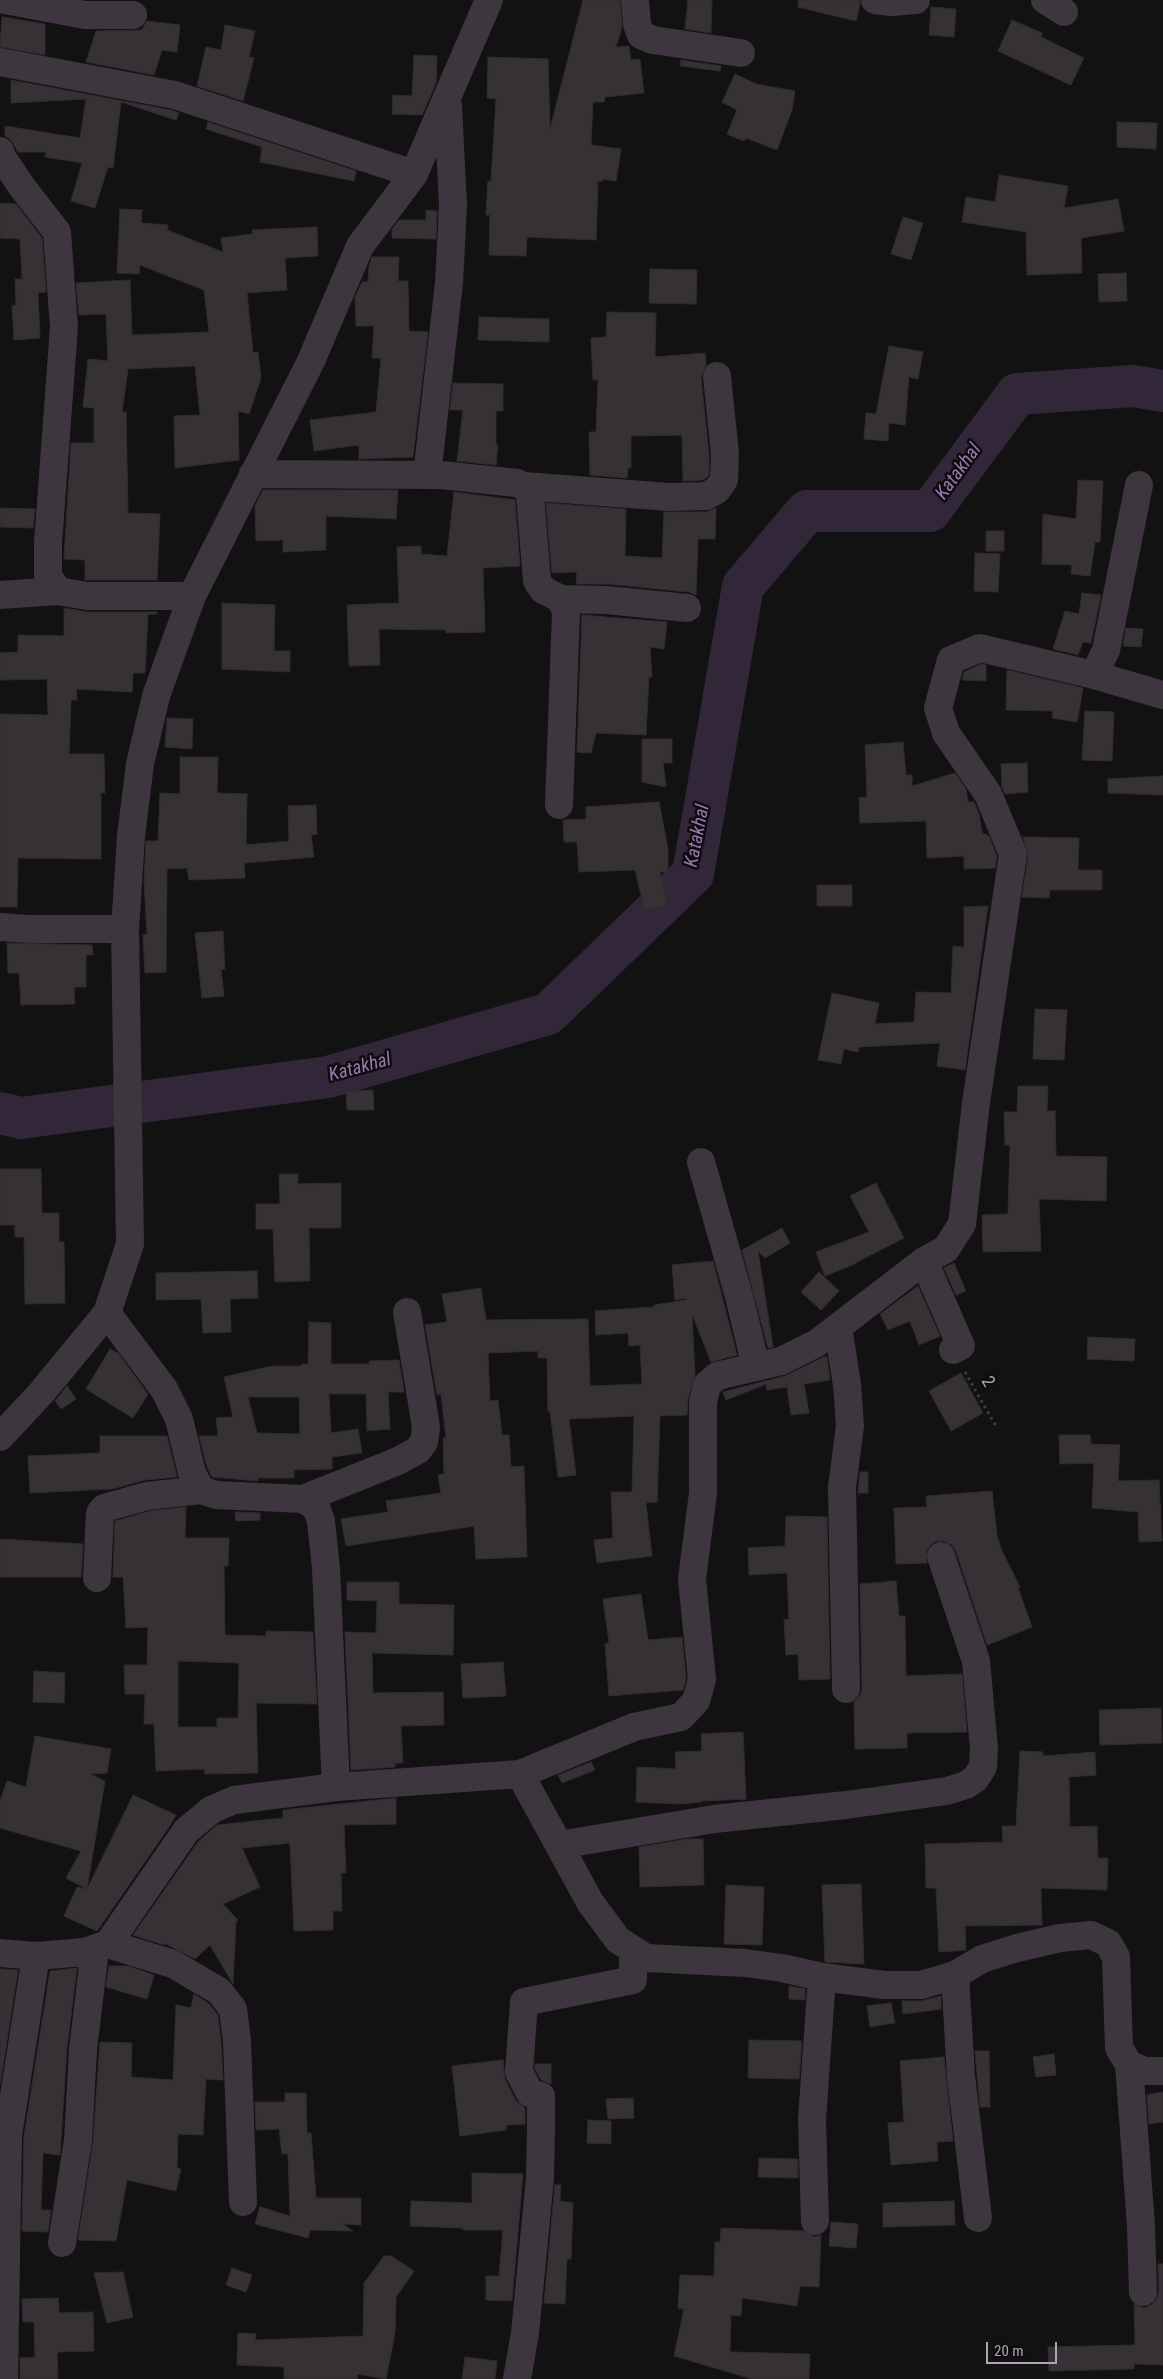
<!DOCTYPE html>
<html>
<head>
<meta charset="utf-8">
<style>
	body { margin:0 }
	#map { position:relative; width:1163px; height:2379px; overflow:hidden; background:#131213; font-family:"Roboto Condensed",sans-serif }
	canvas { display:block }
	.scale { position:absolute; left:986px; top:2342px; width:71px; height:22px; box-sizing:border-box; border:2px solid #b3a2b5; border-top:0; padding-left:6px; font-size:15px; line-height:18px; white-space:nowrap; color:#b3a2b5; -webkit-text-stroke:4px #0e0d0e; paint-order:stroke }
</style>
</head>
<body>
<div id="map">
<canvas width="1163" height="2379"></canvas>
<div class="scale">20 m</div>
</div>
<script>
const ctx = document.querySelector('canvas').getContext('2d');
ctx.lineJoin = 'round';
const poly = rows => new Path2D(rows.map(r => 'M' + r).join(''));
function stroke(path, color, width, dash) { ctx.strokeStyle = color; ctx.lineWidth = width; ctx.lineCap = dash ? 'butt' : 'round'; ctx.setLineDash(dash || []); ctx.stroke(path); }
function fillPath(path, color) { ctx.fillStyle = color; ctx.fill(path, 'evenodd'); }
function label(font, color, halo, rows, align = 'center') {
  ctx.font = font + ' "Roboto Condensed",sans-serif'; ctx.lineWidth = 5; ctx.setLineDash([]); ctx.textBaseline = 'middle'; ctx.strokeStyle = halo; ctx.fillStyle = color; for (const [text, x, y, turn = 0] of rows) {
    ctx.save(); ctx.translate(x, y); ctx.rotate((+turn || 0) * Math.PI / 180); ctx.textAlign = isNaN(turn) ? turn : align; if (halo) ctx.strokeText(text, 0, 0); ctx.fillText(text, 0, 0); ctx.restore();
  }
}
const river = poly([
	[0,1113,21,1118,328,1077,548,1014,693,874,743,586,807,511,930,511,1017,394,1133,386,1163,391]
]);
const building = poly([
	[583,0,620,0,622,27,616,47,629,46,631,60,640,59,644,93,605,97,604,102,593,102,591,145,621,149,616,181,603,179,603,181,598,181,596,240,527,237,526,256,489,255,490,215,486,215,488,181,491,181,496,99,487,98,488,57,548,59,550,129,583,0],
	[688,0,712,0,711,33,685,29,688,0],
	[799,0,860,0,860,4,856,21,798,7,799,0],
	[931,7,956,9,954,37,929,35,931,7],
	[2,17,45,24,45,55,0,47,2,17],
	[1012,20,1042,33,1041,37,1084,58,1071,85,998,51,1012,20],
	[147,21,180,25,177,52,162,50,154,75,86,62,96,31,142,30,147,21],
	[225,25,255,31,249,57,254,58,243,101,197,86,206,47,221,50,225,25],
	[414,55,437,56,436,83,422,115,392,114,393,95,412,96,414,55],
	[681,60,721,66,720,71,680,66,681,60],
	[735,74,756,84,795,91,792,110,777,150,746,138,744,141,727,134,737,110,722,102,735,74],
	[11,80,171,110,179,113,176,120,121,102,113,168,108,167,95,208,71,201,82,163,45,157,46,152,18,152,11,140,5,136,5,126,80,138,86,99,11,103,11,80],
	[208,122,356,171,354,181,260,162,262,147,206,129,208,122],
	[1117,122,1157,123,1156,149,1117,147,1117,122],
	[999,175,1068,186,1064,208,1118,199,1124,231,1081,238,1082,273,1027,275,1026,232,962,222,966,197,995,202,999,175],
	[0,203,16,204,42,238,46,292,38,293,40,338,14,340,12,306,16,305,15,279,22,279,20,239,0,238,0,203],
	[120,209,142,210,141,223,168,225,167,230,223,252,221,238,253,234,252,230,317,227,318,256,285,258,287,290,247,293,253,353,258,352,261,378,249,414,238,411,239,460,175,468,174,416,200,415,195,366,128,369,122,412,126,412,128,513,160,514,157,580,85,580,85,560,64,559,71,443,94,443,94,408,83,407,88,359,108,361,106,314,79,315,76,283,130,280,132,335,209,332,204,290,140,265,139,274,117,273,120,209],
	[426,210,437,211,436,239,392,238,392,229,399,220,426,220,426,210],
	[903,217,923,223,911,260,891,254,903,217],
	[372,257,399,257,398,281,408,281,409,331,428,332,413,457,359,459,359,445,314,451,310,420,376,412,381,358,372,358,374,326,356,326,355,297,362,282,368,282,369,266,372,257],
	[650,269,697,270,696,304,649,303,650,269],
	[1126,273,1127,301,1099,302,1098,274,1126,273],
	[607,312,656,313,655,357,705,353,706,365,701,378,709,454,709,475,706,478,702,480,683,481,682,435,631,436,631,468,628,468,627,478,590,475,589,432,596,432,598,380,593,380,591,338,606,337,607,312],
	[479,317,549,319,549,342,478,340,479,317],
	[889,346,923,352,918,379,909,377,905,425,889,423,888,441,864,439,866,413,876,414,889,346],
	[453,383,503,384,503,411,496,411,496,445,498,445,496,465,457,461,463,410,450,410,453,383],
	[1078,480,1103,481,1100,542,1095,542,1090,576,1071,574,1072,565,1042,564,1043,514,1076,519,1078,480],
	[263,490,398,490,396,519,326,516,326,550,283,552,283,540,256,541,255,506,263,490],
	[454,492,515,500,520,566,483,568,485,632,446,633,446,630,379,629,380,665,349,666,347,605,399,603,397,547,421,546,421,554,447,556,454,492],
	[546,503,626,509,625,556,662,558,664,512,706,512,716,508,715,539,698,539,696,595,689,592,608,584,576,584,577,572,552,573,546,503],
	[0,508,35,509,33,528,0,527,0,508],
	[986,531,1004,531,1004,551,986,551,986,531],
	[975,553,1000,554,998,592,974,591,975,553],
	[1082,593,1101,595,1091,643,1083,642,1078,655,1053,649,1065,611,1079,614,1082,593],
	[222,603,275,605,274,651,290,651,290,672,222,669,222,603],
	[64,608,87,612,157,612,157,614,148,614,145,673,133,673,132,692,76,689,77,700,71,700,69,754,104,754,105,793,101,793,101,859,18,858,17,907,0,907,0,714,48,715,47,679,0,680,0,653,18,652,18,635,64,636,64,608],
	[582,615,667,622,664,649,650,647,652,677,649,677,646,735,596,733,591,753,577,752,582,615],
	[1126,628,1143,629,1141,647,1123,646,1126,628],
	[981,664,986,665,986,681,962,680,964,672,981,664],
	[1007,670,1083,688,1077,722,1052,718,1053,711,1006,710,1007,670],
	[1085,711,1114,712,1112,761,1082,760,1085,711],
	[167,718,193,719,192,749,165,747,167,718],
	[642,739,672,739,672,763,663,763,666,787,642,782,642,739],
	[903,742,906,775,912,775,912,786,955,773,966,789,968,802,974,802,979,814,982,833,989,836,997,856,995,868,964,869,964,856,927,858,926,821,860,823,859,798,867,797,865,745,903,742],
	[180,757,218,757,217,793,247,794,246,845,289,841,288,806,316,805,317,834,311,835,314,857,244,863,245,878,189,880,187,868,167,869,166,972,145,973,143,935,147,934,144,881,146,841,158,841,160,793,180,794,180,757],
	[1027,763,1028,792,1005,794,1002,787,1001,764,1027,763],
	[1163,776,1163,795,1108,793,1108,779,1163,776],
	[659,802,668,849,668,872,660,872,668,905,645,911,635,870,579,872,577,842,564,842,563,820,586,819,586,807,659,802],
	[1023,837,1079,838,1078,870,1102,870,1102,890,1050,890,1049,898,1022,897,1028,856,1023,837],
	[817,885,852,885,852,906,817,906,817,885],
	[988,906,965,1070,937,1066,940,1043,859,1047,858,1052,844,1049,841,1064,818,1060,832,993,879,1003,875,1024,914,1022,916,992,951,993,953,946,964,947,964,907,988,906],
	[223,931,225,969,221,970,224,996,202,998,195,933,223,931],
	[7,943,92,945,93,955,86,955,86,987,74,987,75,1004,21,1005,19,973,8,973,7,943],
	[1035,1009,1067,1010,1064,1060,1033,1059,1035,1009],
	[1018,1086,1048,1086,1047,1111,1055,1111,1056,1156,1107,1157,1106,1201,1039,1199,1041,1251,983,1252,982,1215,1008,1214,1010,1145,1005,1145,1004,1112,1017,1112,1018,1086],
	[373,1090,374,1110,347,1110,346,1091,373,1090],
	[0,1169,41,1169,42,1213,59,1213,59,1242,64,1242,65,1303,25,1304,24,1237,15,1237,15,1225,0,1225,0,1169],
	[279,1174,298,1174,298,1184,341,1183,341,1228,309,1228,310,1281,275,1282,273,1229,256,1229,256,1204,280,1204,279,1174],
	[876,1183,904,1238,855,1263,855,1264,825,1276,816,1252,869,1232,850,1196,876,1183],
	[782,1228,790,1243,765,1258,758,1251,773,1347,768,1348,742,1250,782,1228],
	[713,1261,737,1355,711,1362,692,1314,695,1376,688,1398,687,1415,660,1416,657,1502,646,1503,652,1556,597,1563,594,1540,613,1538,611,1492,632,1492,634,1416,569,1419,576,1475,558,1477,550,1411,548,1411,547,1358,538,1358,538,1351,488,1353,490,1401,498,1400,502,1435,509,1435,511,1467,524,1466,527,1557,476,1559,474,1526,346,1546,341,1519,388,1512,386,1501,441,1493,438,1475,444,1474,443,1438,446,1438,441,1394,437,1395,425,1325,447,1322,442,1294,481,1288,486,1320,588,1319,590,1386,642,1384,640,1345,629,1346,628,1333,596,1335,595,1311,654,1307,654,1305,686,1300,685,1298,675,1300,672,1265,713,1261],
	[954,1263,966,1291,956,1295,944,1268,954,1263],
	[257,1271,258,1298,230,1299,231,1332,203,1333,201,1299,156,1300,156,1273,257,1271],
	[819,1272,839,1291,821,1310,801,1292,819,1272],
	[918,1286,940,1336,919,1345,910,1321,888,1330,880,1314,918,1286],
	[309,1322,331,1323,331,1364,370,1364,369,1361,399,1360,404,1392,388,1392,390,1429,367,1431,366,1394,329,1394,331,1433,358,1429,362,1453,332,1457,332,1469,294,1470,294,1478,258,1478,258,1481,212,1477,207,1467,199,1436,218,1436,216,1418,233,1417,224,1377,272,1366,302,1366,302,1364,308,1364,309,1322],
	[248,1397,299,1397,300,1434,257,1433,248,1397],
	[1088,1337,1135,1339,1134,1361,1087,1359,1088,1337],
	[110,1349,118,1353,148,1394,133,1418,86,1389,110,1349],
	[824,1357,827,1357,830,1380,804,1384,809,1413,791,1415,787,1387,767,1390,766,1384,726,1400,723,1392,785,1376,824,1357],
	[961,1373,983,1413,951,1431,929,1391,961,1373],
	[67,1386,76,1399,61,1409,55,1401,67,1386],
	[1059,1435,1090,1435,1091,1444,1120,1445,1118,1481,1159,1480,1162,1541,1139,1542,1138,1512,1092,1508,1094,1463,1060,1464,1059,1435],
	[100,1436,167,1436,177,1477,145,1480,112,1489,30,1493,28,1456,100,1453,100,1436],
	[860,1472,868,1472,868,1493,858,1493,860,1472],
	[992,1491,997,1535,1001,1549,1020,1587,1018,1588,1032,1627,987,1645,956,1551,952,1545,944,1541,936,1541,930,1545,926,1553,927,1563,896,1564,894,1508,927,1507,926,1496,992,1491],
	[186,1507,185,1538,229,1538,228,1566,224,1566,225,1635,266,1636,266,1631,313,1632,317,1704,256,1703,258,1773,205,1774,204,1769,156,1771,154,1724,144,1724,145,1694,125,1694,124,1665,147,1665,148,1627,126,1628,123,1577,113,1577,115,1521,150,1511,186,1507],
	[178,1661,239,1663,238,1718,217,1718,217,1727,178,1727,178,1661],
	[235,1512,260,1513,260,1520,236,1521,235,1512],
	[786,1516,827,1517,830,1679,799,1680,798,1654,786,1655,784,1620,789,1619,787,1573,749,1575,748,1548,785,1546,786,1516],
	[0,1539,83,1544,81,1577,0,1577,0,1539],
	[896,1581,899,1616,905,1616,906,1676,962,1674,967,1732,907,1733,907,1748,855,1749,854,1702,860,1696,862,1689,860,1584,896,1581],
	[347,1582,399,1582,399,1604,454,1605,453,1655,372,1653,373,1693,443,1692,444,1725,401,1726,403,1763,395,1763,395,1767,351,1770,345,1632,376,1633,377,1601,347,1600,347,1582],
	[641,1594,648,1640,682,1637,686,1679,683,1690,609,1696,605,1644,609,1643,603,1599,641,1594],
	[503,1662,506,1696,463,1698,461,1664,503,1662],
	[34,1671,65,1673,64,1703,33,1702,34,1671],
	[1161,1708,1162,1743,1100,1745,1099,1710,1161,1708],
	[743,1732,746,1799,702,1801,702,1802,680,1804,636,1802,637,1767,676,1769,675,1752,702,1751,701,1734,743,1732],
	[35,1736,111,1749,107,1773,90,1774,105,1781,87,1889,133,1795,176,1815,169,1827,97,1931,64,1916,77,1887,87,1889,66,1878,81,1851,0,1828,0,1801,7,1781,26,1787,35,1736],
	[1020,1751,1043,1752,1043,1756,1095,1752,1096,1775,1069,1777,1070,1827,1097,1826,1098,1858,1108,1858,1107,1890,1041,1888,1042,1925,965,1926,966,1950,939,1952,936,1888,926,1888,925,1844,1003,1842,1002,1826,1016,1826,1020,1751],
	[591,1762,595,1770,562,1783,558,1775,591,1762],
	[396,1798,396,1824,344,1825,346,1873,341,1873,342,1911,333,1911,333,1930,294,1931,290,1843,242,1848,260,1887,223,1904,238,1920,236,1922,233,1984,210,1945,195,1959,164,1943,164,1945,133,1935,198,1842,217,1825,283,1818,283,1810,396,1798],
	[687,1839,703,1839,704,1885,640,1887,639,1847,687,1839],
	[861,1884,864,1964,825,1962,822,1885,861,1884],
	[726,1885,764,1887,762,1945,724,1944,726,1885],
	[109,1966,128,1966,154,1975,147,1999,106,1987,109,1966],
	[77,1968,67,2048,60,2155,43,2153,41,2210,51,2210,48,2232,22,2231,24,2136,50,1971,77,1968],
	[0,1969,18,1970,0,2085,0,1969],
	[789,1986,805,1989,805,2000,789,1999,789,1986],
	[194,1994,208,2003,218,2015,221,2042,223,2080,206,2079,203,2135,178,2134,177,2168,181,2169,176,2191,127,2180,116,2241,78,2240,93,2142,100,2042,132,2043,131,2077,173,2080,176,2005,191,2008,194,1994],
	[941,1996,941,2009,903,2014,902,2001,921,2001,941,1996],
	[891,2003,895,2023,870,2027,867,2006,891,2003],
	[749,2040,802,2041,799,2079,748,2078,749,2040],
	[975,2051,989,2051,990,2107,980,2107,975,2051],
	[1054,2054,1056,2075,1036,2077,1033,2057,1054,2054],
	[944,2057,953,2141,937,2142,938,2161,891,2165,888,2123,904,2122,900,2061,944,2057],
	[503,2060,505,2079,516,2101,525,2108,525,2124,506,2125,506,2130,460,2136,452,2066,503,2060],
	[535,2064,551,2064,551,2084,541,2080,535,2069,535,2064],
	[1163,2092,1163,2122,1149,2124,1147,2095,1163,2092],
	[285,2093,306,2093,307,2133,311,2133,316,2198,361,2198,361,2225,343,2224,353,2231,310,2230,308,2238,255,2224,260,2207,290,2216,288,2154,282,2154,279,2129,256,2130,255,2102,285,2102,285,2093],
	[633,2098,634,2118,608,2119,606,2099,633,2098],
	[588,2120,611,2121,611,2144,587,2143,588,2120],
	[759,2158,798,2159,798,2178,758,2177,759,2158],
	[472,2173,523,2174,512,2301,486,2300,486,2276,499,2276,503,2230,463,2230,463,2228,410,2226,411,2201,472,2203,472,2173],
	[555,2185,561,2185,560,2201,573,2203,571,2259,567,2259,565,2304,544,2303,555,2185],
	[954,2201,955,2225,883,2227,883,2203,954,2201],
	[831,2222,858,2224,856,2248,829,2246,831,2222],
	[721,2228,804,2231,815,2237,821,2235,819,2287,800,2286,797,2306,742,2298,741,2316,731,2315,730,2352,810,2354,809,2379,752,2379,674,2356,684,2309,678,2308,680,2275,714,2276,715,2242,720,2242,721,2228],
	[384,2256,391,2256,414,2271,396,2297,395,2333,386,2379,357,2374,358,2379,284,2379,284,2367,237,2365,238,2333,256,2334,255,2340,363,2336,364,2283,384,2256],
	[1158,2264,1163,2264,1163,2365,1134,2364,1134,2369,1049,2371,1048,2347,1135,2345,1134,2304,1144,2308,1151,2305,1156,2300,1159,2292,1158,2264],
	[232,2268,252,2275,246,2292,226,2285,232,2268],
	[123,2272,133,2317,107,2323,94,2273,123,2272],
	[58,2298,59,2313,93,2312,94,2351,57,2352,58,2379,20,2379,20,2358,35,2357,34,2322,23,2322,22,2299,58,2298],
	[465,2357,497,2361,495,2379,462,2379,465,2357]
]);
const path = poly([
	[965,1372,997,1428]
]);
const minor = poly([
	[5,0,85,15,133,15],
	[635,0,637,24,641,35,653,40,741,53],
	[875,0,891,2,916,0],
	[1045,0,1064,12],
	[0,62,175,95,414,174],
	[0,151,2,157,22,187,57,232,64,327,48,543,48,576,58,591,87,596,192,596],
	[253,474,441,475,517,483,524,486,530,494,537,581,543,590,561,599,566,612,559,805],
	[427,475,449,283,453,206,448,106],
	[524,486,669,497,706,496,717,490,724,480,725,454,717,376],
	[0,595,58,591],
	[561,599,606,600,687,608],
	[1094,675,1106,650,1139,485],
	[0,927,30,929,125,929],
	[701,1162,740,1300,756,1367],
	[924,1261,961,1346,953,1350],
	[107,1313,164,1389,179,1419,192,1473,201,1490,216,1495,303,1499,316,1507,321,1521,326,1568,336,1787],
	[838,1327,847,1385,850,1426,842,1487,846,1689],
	[0,1437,42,1392,107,1313,130,1244,125,929,131,836,140,764,156,696,192,596,311,361,360,246,414,174,489,0],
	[303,1499,398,1461,418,1450,424,1442,426,1427,407,1312],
	[97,1578,100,1513,104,1508,147,1496,201,1490],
	[520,1774,590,1902,618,1940,646,1958,745,1963,782,1968,822,1977,884,1985,921,1985,955,1975,982,1959,1017,1948,1060,1938,1091,1935,1108,1943,1116,1957,1119,2048,1129,2064,1144,2071,1163,2071],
	[559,1845,714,1819,846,1805,947,1791,966,1785,975,1779,983,1767,984,1749,976,1661,941,1556],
	[108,1944,173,1964,219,1991,233,2009,237,2041,243,2202],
	[0,1953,36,1956,84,1952,108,1944,186,1831,211,1810,234,1800,336,1787,520,1774,634,1727,681,1717,696,1701,702,1680,692,1579,703,1493,703,1402,707,1385,717,1376,781,1361,817,1343,924,1261,946,1249,962,1224,976,1103,1013,854,988,794,946,733,938,708,951,660,980,648,1094,675,1163,695],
	[955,1975,961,2076,978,2218],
	[1129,2064,1141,2226,1143,2292],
	[815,2221,812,2120,822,1977],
	[62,2243,78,2140,83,2050,95,1949],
	[4,2379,8,2135,36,1956],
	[517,2379,525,2333,540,2178,541,2129,541,2096,530,2093,519,2072,524,2002,633,1980,633,1950]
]);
const streetNames = [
	["2",987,1382,60]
];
const waterNames = [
	["Katakhal",959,472,-54],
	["Katakhal",698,836,-79],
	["Katakhal",360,1068,-15]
];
stroke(river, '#322738', 42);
fillPath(building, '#363135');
stroke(building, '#302b2f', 1);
stroke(path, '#443c45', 3, [2.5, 4]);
stroke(minor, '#3e363e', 28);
label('18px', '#b3a2b5', '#0e0d0e', streetNames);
label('italic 19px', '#9d76b3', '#0e0d0e', waterNames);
</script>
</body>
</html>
